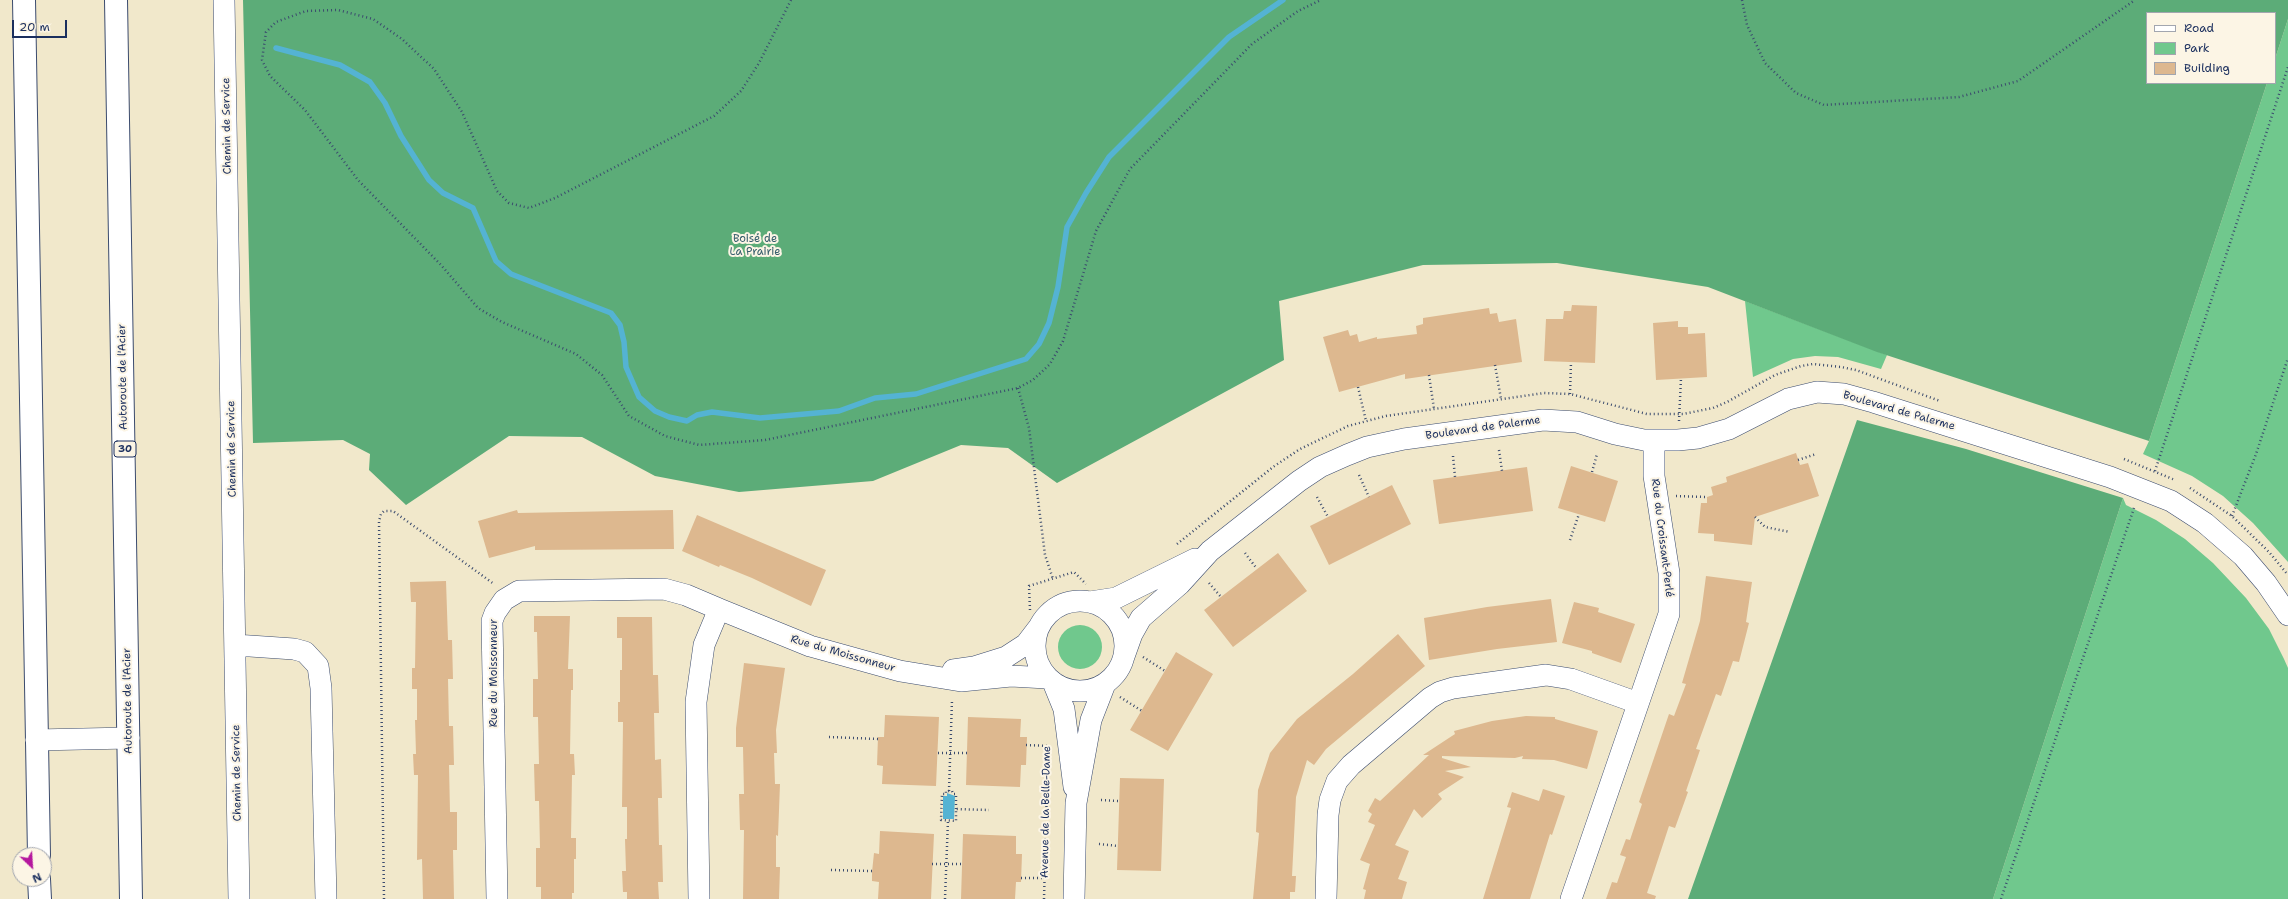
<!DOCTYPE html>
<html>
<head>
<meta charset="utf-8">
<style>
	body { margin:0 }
	#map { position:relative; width:2288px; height:899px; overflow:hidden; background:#f1e8cb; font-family:"Shantell Sans",sans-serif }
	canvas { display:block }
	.legend { position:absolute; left:2146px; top:12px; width:130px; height:72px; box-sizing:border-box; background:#fcf5e5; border:1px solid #a2a6af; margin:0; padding:5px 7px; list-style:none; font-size:12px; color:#1b2f5e }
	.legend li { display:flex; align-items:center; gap:8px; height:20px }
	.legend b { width:20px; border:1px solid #a2a6af }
	.north { position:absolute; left:12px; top:847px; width:40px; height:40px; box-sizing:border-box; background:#fcf5e5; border:1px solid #a2a6af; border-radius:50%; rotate:155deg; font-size:11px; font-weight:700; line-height:16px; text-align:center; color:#1b2f5e }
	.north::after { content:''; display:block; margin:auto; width:14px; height:18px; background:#b5179e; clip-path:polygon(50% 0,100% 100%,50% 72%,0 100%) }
	.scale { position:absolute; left:12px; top:20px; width:55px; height:18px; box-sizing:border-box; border:2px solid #1b2f5e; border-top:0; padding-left:5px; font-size:12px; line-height:14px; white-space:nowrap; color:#1b2f5e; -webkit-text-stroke:3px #fcf5e5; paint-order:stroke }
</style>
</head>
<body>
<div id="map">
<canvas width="2288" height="899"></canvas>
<ul class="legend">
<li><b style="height:5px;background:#fff"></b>Road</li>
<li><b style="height:11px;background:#70c88d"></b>Park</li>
<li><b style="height:11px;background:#ddb88f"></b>Building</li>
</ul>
<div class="north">N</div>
<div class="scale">20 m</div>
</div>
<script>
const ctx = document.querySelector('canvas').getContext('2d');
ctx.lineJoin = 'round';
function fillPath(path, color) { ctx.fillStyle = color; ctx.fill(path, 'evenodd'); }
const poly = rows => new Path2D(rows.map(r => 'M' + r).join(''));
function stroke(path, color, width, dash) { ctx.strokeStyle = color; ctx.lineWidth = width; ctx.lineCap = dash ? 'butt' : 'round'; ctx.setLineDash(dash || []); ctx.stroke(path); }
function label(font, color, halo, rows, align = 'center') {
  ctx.font = font + ' "Shantell Sans",sans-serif'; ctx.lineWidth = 4; ctx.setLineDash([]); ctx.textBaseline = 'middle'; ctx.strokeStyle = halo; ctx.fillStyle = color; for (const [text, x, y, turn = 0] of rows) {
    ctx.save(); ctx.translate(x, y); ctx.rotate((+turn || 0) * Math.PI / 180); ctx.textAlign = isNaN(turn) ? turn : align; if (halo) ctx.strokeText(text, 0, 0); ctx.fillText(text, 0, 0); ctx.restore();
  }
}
const green = poly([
	[2288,19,2288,562,2253,523,2223,496,2192,476,2143,454,2149,441,2267,83,2275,83,2275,59],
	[1745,301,1887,355,1881,369,1838,357,1815,356,1793,359,1753,377],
	[2123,498,2126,505,2156,520,2185,539,2213,563,2246,598,2269,629,2284,659,2288,668,2288,899,1993,899],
	'1058 647a22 22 0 1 1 44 0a22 22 0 1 1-44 0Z'
]);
const forest = poly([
	[243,0,2288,0,2288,19,2275,59,2275,13,2147,13,2147,83,2267,83,2149,441,1877,352,1708,287,1557,263,1423,265,1279,301,1284,360,1057,483,1008,448,961,445,873,481,739,492,655,476,582,437,509,436,406,505,369,470,370,454,343,440,253,443],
	[1857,420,1966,449,2123,498,1993,899,1688,899]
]);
const water = poly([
	[947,793,955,796,954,819,943,819,943,796,947,796]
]);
const stream = poly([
	[276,48,340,65,370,82,385,103,401,136,429,180,443,193,473,208,496,261,511,274,611,313,620,325,624,342,626,367,639,397,655,411,669,417,687,421,697,415,712,412,760,418,839,411,875,398,916,394,1026,359,1039,344,1049,323,1058,287,1067,227,1086,193,1109,157,1229,37,1283,0]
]);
const building = poly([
	[1572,305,1597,306,1595,363,1544,361,1546,319,1563,319,1564,311,1571,311],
	[1489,308,1490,314,1497,313,1499,322,1516,319,1522,362,1405,379,1405,374,1339,392,1323,337,1348,330,1350,336,1357,334,1359,342,1377,337,1377,339,1417,334,1416,326,1423,324,1423,318],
	[1678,321,1678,327,1688,327,1688,334,1705,333,1707,377,1656,380,1653,323],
	[1796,453,1800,465,1808,463,1819,496,1755,517,1752,545,1714,541,1714,534,1698,533,1701,503,1707,503,1707,497,1713,495,1711,487,1727,482,1726,477],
	[1571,466,1618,481,1605,522,1558,508],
	[1527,467,1533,511,1439,524,1433,480],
	[1392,485,1411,524,1329,565,1310,526],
	[517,510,518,513,673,510,674,549,535,550,535,546,489,558,478,521],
	[697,515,826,570,811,606,752,578,720,565,719,567,682,551],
	[1278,553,1307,591,1233,647,1204,610],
	[1706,576,1752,582,1746,622,1749,623,1739,662,1733,661,1721,696,1716,694,1696,749,1700,750,1686,791,1688,792,1675,828,1669,826,1647,893,1656,896,1655,899,1606,899,1612,882,1617,883,1626,857,1620,855,1626,839,1630,840,1642,804,1639,802,1669,714,1674,716,1686,684,1682,683,1700,621],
	[446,581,448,640,452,640,453,679,448,679,449,726,453,726,454,765,449,765,450,812,457,812,457,850,453,850,454,899,423,899,422,859,417,860,418,775,414,775,413,754,416,754,415,720,417,720,417,689,412,689,412,668,415,668,416,602,411,602,410,582],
	[1551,599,1557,642,1497,649,1429,660,1424,618,1487,607],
	[1574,602,1599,608,1598,612,1635,624,1621,663,1592,653,1592,651,1562,643],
	[534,616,570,616,568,669,573,669,573,690,571,690,570,754,574,754,575,775,572,775,571,838,576,838,576,859,574,859,574,893,572,893,572,899,541,899,541,887,536,887,536,848,540,848,539,801,535,801,534,764,539,764,538,717,533,717,533,679,538,679,537,632,534,632],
	[617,617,652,617,653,675,658,675,659,713,654,713,655,760,661,759,662,798,658,798,659,845,662,845,663,882,658,882,659,899,627,899,627,892,623,892,622,871,626,871,625,839,627,839,627,807,622,807,623,722,618,722,618,702,620,702,620,670,622,670,622,638,617,638],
	[1398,634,1425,666,1326,749,1314,765,1307,760,1296,797,1292,876,1296,876,1295,892,1290,892,1290,899,1253,899,1259,833,1256,832,1258,790,1270,753,1297,719,1353,674],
	[1176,652,1213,674,1168,751,1130,730],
	[744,663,785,668,776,730,777,753,774,753,775,784,780,784,778,836,776,835,776,867,780,867,779,899,743,899,744,830,740,830,739,794,744,794,743,747,736,747,736,728],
	[885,715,939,717,936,786,882,784,883,766,877,765,878,737,884,737],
	[1526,716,1555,717,1555,719,1598,731,1587,769,1554,760,1522,759,1523,756,1515,758,1442,756,1442,758,1471,767,1445,771,1464,777,1438,794,1442,799,1422,818,1414,809,1395,845,1409,851,1398,879,1407,882,1402,899,1364,899,1366,890,1363,889,1370,864,1360,860,1375,825,1368,822,1372,814,1368,811,1375,798,1380,801,1429,755,1423,755,1455,734,1454,731,1492,721],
	[968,717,1021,719,1020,737,1027,737,1026,765,1021,765,1020,787,966,785],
	[1120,778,1164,779,1161,871,1117,870],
	[1543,789,1565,796,1552,835,1550,834,1530,899,1483,899,1511,808,1507,807,1512,792,1539,801],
	[880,831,934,834,931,899,878,899,879,882,872,881,872,872,874,853,879,854],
	[963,834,1016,836,1016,854,1022,854,1021,882,1016,882,1015,899,961,899]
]);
const path = poly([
	[791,0,759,63,741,91,714,116,555,198,529,208,509,203,497,191,462,112,434,69,402,39,373,19,338,10,306,11,276,22,266,32,262,60,270,76,305,110,358,180,441,265,478,308,502,322,576,354,602,375,629,416,665,436,699,445,765,440,1018,388,1033,380,1050,364,1063,341,1096,231,1130,169,1252,44,1298,11,1321,0],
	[1742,0,1747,25,1765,63,1796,93,1824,105,1959,97,2018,81,2135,0],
	[1495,365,1501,399],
	[1429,375,1434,409],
	[1358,387,1366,421],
	[1018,388,1029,428,1045,555,1053,579],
	[1570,394,1571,362],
	[1679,421,1681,378],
	[1499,450,1502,471],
	[1453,456,1455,477],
	[2124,459,2175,480],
	[1798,460,1816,454],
	[2155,471,2288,67],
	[1592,472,1597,454],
	[1359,475,1369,497],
	[2190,488,2232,516,2269,552,2288,575],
	[1676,496,1707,497],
	[1317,497,1328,517],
	[2232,516,2256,454,2288,358],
	[1755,517,1765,527,1790,532],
	[1570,540,1579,514],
	[1177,544,1273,467,1300,449,1348,426,1386,416,1544,393,1570,394,1647,414,1683,414,1713,408,1727,402,1775,375,1801,366,1813,364,1841,367,1856,370,1940,401],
	[1245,553,1257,569],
	[1209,583,1221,597],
	[1030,610,1029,586,1074,572,1086,584],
	[1143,657,1165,671],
	[1120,697,1142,711],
	[829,737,878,739],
	[1026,745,1048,746],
	[938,753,967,753],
	[949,791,952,700],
	[1101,800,1119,801],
	[956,809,956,794,953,794,952,791,946,791,946,794,942,794,941,820,956,821,956,809,989,810],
	[1099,844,1118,846],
	[932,864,963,864],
	[831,870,872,871],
	[1021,878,1045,878],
	[384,899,379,521,381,514,384,511,393,511,494,584],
	[945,899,948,820],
	[1044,899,1048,748],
	[2001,899,2134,508]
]);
const minor = poly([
	[224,0,239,899],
	'1035 646a45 45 0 1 1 90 0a45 45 0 1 1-90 0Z',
	[1090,602,1116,598,1195,559],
	[719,609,810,646,900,671,961,681,1011,676,1047,678],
	[235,645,294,649,305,652,318,666,321,688,326,899],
	[1122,662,1132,634,1141,618,1180,584,1210,551,1299,481,1320,467,1347,455,1367,447,1404,439,1543,420,1577,422,1615,434,1644,440,1678,440,1698,438,1729,429,1788,399,1817,392,1844,394,1873,402,2110,477,2171,501,2205,523,2243,556,2266,583,2288,615],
	[953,670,974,667,1006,657,1026,644,1039,627],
	[1053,682,1064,709,1074,787],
	[36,740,129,738],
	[497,899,492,621,495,613,504,600,519,591,664,589,686,595,719,609,704,645,696,702,699,899],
	[1074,899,1076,803,1091,720,1105,684],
	[1326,899,1328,815,1330,800,1337,781,1351,765,1430,698,1440,692,1453,688,1546,675,1571,679,1638,703],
	[1571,899,1669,614,1669,573,1654,476,1654,441]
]);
const highway = poly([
	[24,0,39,855],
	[116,0,131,899],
	[39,879,40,899]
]);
const shields = [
	[125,449,22]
];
const shieldNames = [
	["30",125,449]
];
const streetNames = [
	["Chemin de Service",227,126,-91],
	["Autoroute de l'Acier",123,377,-91],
	["Boulevard de Palerme",1899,411,16],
	["Boulevard de Palerme",1483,428,-8],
	["Chemin de Service",232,449,-91],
	["Rue du Croissant-Perlé",1662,538,83],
	["Rue du Moissonneur",843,654,16],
	["Rue du Moissonneur",494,673,-90],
	["Autoroute de l'Acier",128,701,-91],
	["Chemin de Service",237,773,-91],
	["Avenue de la Belle-Dame",1046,812,-89]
];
const parkNames = [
	["Boisé de",755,239],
	["La Prairie",755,252]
];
fillPath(green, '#70c88d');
fillPath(forest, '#5cac78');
fillPath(water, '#54b3d3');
stroke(stream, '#54b3d3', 5.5);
fillPath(building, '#ddb88f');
stroke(minor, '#3b4b6e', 22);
stroke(highway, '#3b4b6e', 24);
stroke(path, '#3b4b6e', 2.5, [1, 3]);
stroke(minor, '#fff', 21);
stroke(highway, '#fff', 22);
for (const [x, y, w] of shields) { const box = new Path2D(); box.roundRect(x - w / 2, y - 8, w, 16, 3); ctx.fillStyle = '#fcf5e5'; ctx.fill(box); stroke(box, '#1b2f5e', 1); }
label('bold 10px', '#1b2f5e', null, shieldNames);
label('11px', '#1b2f5e', '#fcf5e5', streetNames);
label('11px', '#355d6c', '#fcf5e5', parkNames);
</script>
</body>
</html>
